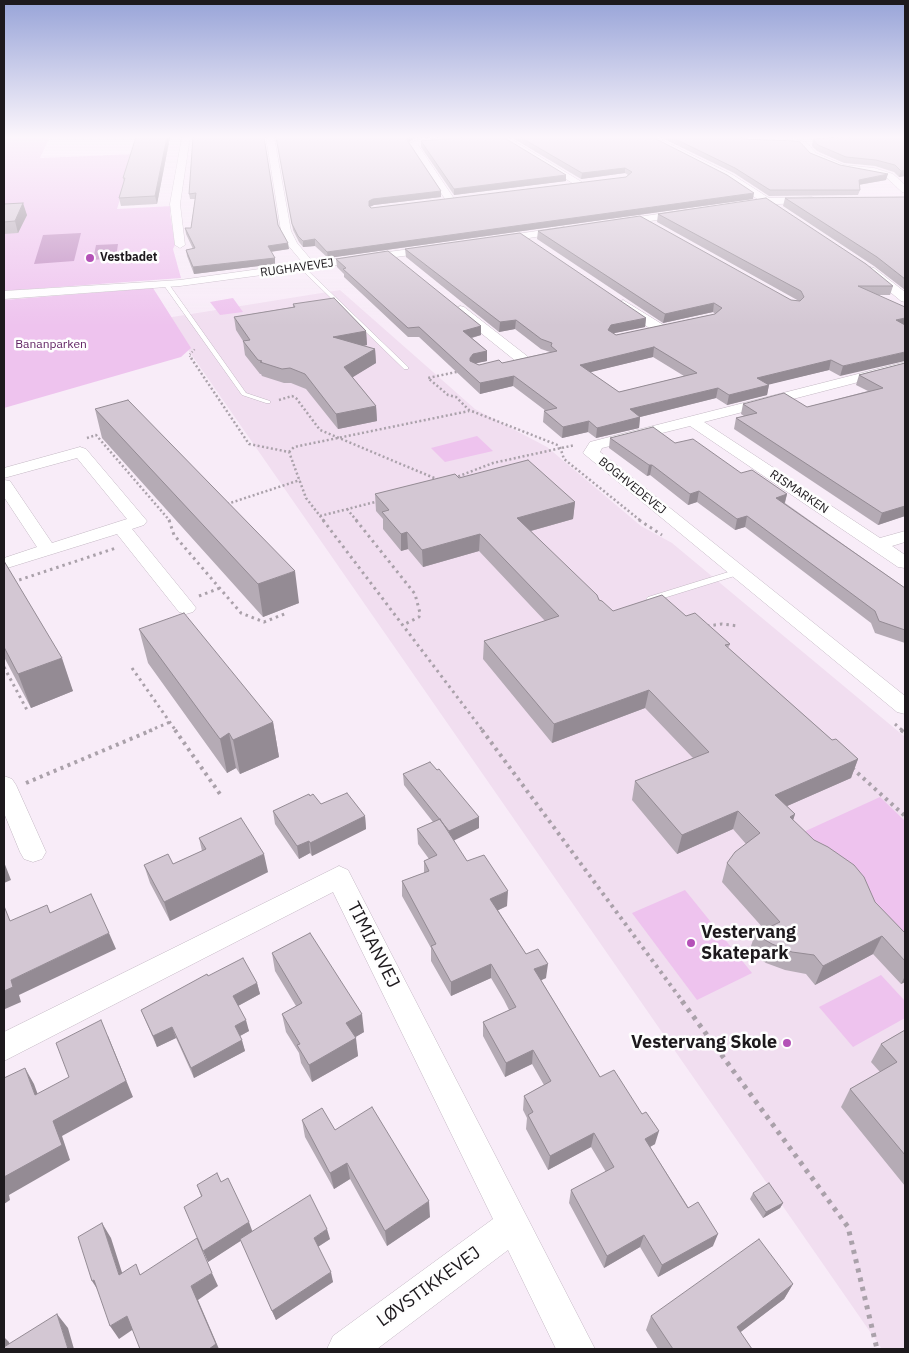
<!DOCTYPE html>
<html>
<head>
<meta charset="utf-8">
<style>
	body { margin:0 }
	#map { position:relative; width:909px; height:1353px; overflow:hidden; background:#f8ecf8; font-family:"IBM Plex Sans",sans-serif }
	canvas { display:block }
	.frame { position:absolute; inset:0; border:5px solid #1d191d; pointer-events:none }
</style>
</head>
<body>
<div id="map">
<canvas width="909" height="1353"></canvas>
<div class="frame"></div>
</div>
<script>
const ctx = document.querySelector('canvas').getContext('2d');
ctx.lineJoin = 'round';
function fillPath(path, color) { ctx.fillStyle = color; ctx.fill(path, 'evenodd'); }
const poly = rows => new Path2D(rows.map(r => 'M' + r).join(''));
function stroke(path, color, width, dash) { ctx.strokeStyle = color; ctx.lineWidth = width; ctx.lineCap = dash ? 'butt' : 'round'; ctx.setLineDash(dash || []); ctx.stroke(path); }
function label(font, color, halo, rows, align = 'center') {
  ctx.font = font + ' "IBM Plex Sans",sans-serif'; ctx.lineWidth = 5; ctx.setLineDash([]); ctx.textBaseline = 'middle'; ctx.strokeStyle = halo; ctx.fillStyle = color; for (const [text, x, y, turn = 0] of rows) {
    ctx.save(); ctx.translate(x, y); ctx.rotate((+turn || 0) * Math.PI / 180); ctx.textAlign = isNaN(turn) ? turn : align; if (halo) ctx.strokeText(text, 0, 0); ctx.fillText(text, 0, 0); ctx.restore();
  }
}
const built = poly([
	[340,290,475,409,547,447,641,526,672,543,905,737,905,1349,882,1349,166,318]
]);
const green = poly([
	[4,137,50,137,40,158,134,154,117,209,172,206,170,213,175,245,173,249,181,278,4,291],
	[153,288,191,348,181,357,4,408,4,300],
	[233,298,243,312,220,315,210,302],
	[477,436,493,451,445,462,431,448],
	[880,797,905,821,905,942,799,834],
	[685,890,752,973,697,1000,632,913],
	[881,975,905,1001,905,1018,853,1047,819,1007]
]);
const water = poly([
	[81,233,74,261,34,264,43,235],
	[118,244,116,258,93,260,96,245]
]);
const pathFar5 = poly([
	[820,137,833,139]
]);
const pathFar4 = poly([
	[192,359,189,355,196,348]
]);
const pathFar3 = poly([
	[191,358,249,444,289,452,306,498,324,521],
	[461,371,428,378,448,395,456,397,469,410,560,446],
	[279,400,292,396,296,398,320,430,439,480],
	[87,438,96,435,170,521],
	[560,447,564,459,641,521],
	[289,452,294,447,469,411],
	[454,478,493,463,575,445],
	[227,504,300,480],
	[347,509,357,521],
	[320,516,379,501]
]);
const pathFar2 = poly([
	[169,520,174,535,241,613,264,622,287,613],
	[323,520,483,731],
	[356,520,415,594,420,613,419,617,403,625],
	[639,520,662,535],
	[13,582,116,548],
	[199,596,220,588],
	[707,626,722,624,738,626],
	[4,667,27,710],
	[132,668,176,731],
	[895,724,903,731],
	[149,731,170,722]
]);
const pathFar1 = poly([
	[175,730,220,794],
	[482,730,683,1002],
	[901,730,905,733],
	[852,768,905,816],
	[26,783,152,730]
]);
const path = poly([
	[682,1001,848,1227,877,1349]
]);
const lane = poly([
	[302,265,408,367,408,369,404,369,300,268,299,267,302,265],
	[164,283,168,283,246,393,270,401,270,403,266,403,242,395,163,284,164,283],
	[738,569,741,570,742,572,741,574,654,601,648,601,646,599,648,597,738,569]
]);
const street = poly([
	[182,137,190,137,180,204,185,245,180,248,175,245,170,204,182,137],
	[266,137,274,137,291,231,297,243,313,262,433,246,438,249,433,252,180,286,4,299,4,291,180,280,303,263,287,244,281,231,266,137],
	[450,137,479,137,475,139,418,145,455,200,450,203,447,202,409,144,416,140,450,137],
	[499,137,508,137,585,184,583,186,577,186,499,137],
	[646,137,656,137,733,175,769,198,812,197,817,200,812,203,777,204,772,207,766,204,740,207,740,203,759,200,727,179,646,137],
	[792,139,806,142,816,153,844,165,874,168,893,174,905,185,905,193,902,192,887,178,873,174,839,169,810,157,800,146,792,143,792,139],
	[686,210,691,213,690,215,617,226,612,223,617,220,686,210],
	[564,227,569,230,568,232,496,243,491,240,496,237,564,227],
	[870,267,874,268,905,292,905,302,901,301,866,272,864,270,866,268,870,267],
	[623,300,665,326,666,329,665,332,655,332,619,307,617,304,623,300],
	[460,306,464,307,527,356,529,359,527,362,517,362,456,313,454,310,460,306],
	[905,362,905,370,704,422,880,538,905,531,905,542,892,546,905,555,905,568,898,567,690,426,602,448,600,452,905,696,905,714,897,712,583,453,590,442,905,362],
	[80,447,86,449,147,521,144,525,132,529,193,604,196,608,193,612,186,614,179,612,117,534,4,569,4,558,37,547,4,497,4,480,10,481,52,543,127,519,77,458,4,478,4,468,80,447],
	[4,776,12,779,16,785,46,852,42,859,33,862,24,859,20,852,4,813,4,776],
	[339,866,348,870,595,1349,556,1349,508,1250,377,1349,327,1349,333,1336,493,1219,333,892,4,1061,4,1032,339,866]
]);
const wall = poly([
	[136,137,170,137,157,204,121,206,119,198,124,182,123,178],
	[264,137,278,225,289,249,271,252,275,264,194,274,187,256,186,250,193,249,186,234,185,228,191,228,195,199,190,199,189,194],
	[276,137,433,137,416,138,409,142,441,191,441,197,374,205,370,207,371,208,581,183,626,177,628,175,625,173,581,179,511,137,652,137,753,199,328,258,315,246,303,247,299,242,293,230],
	[660,137,741,137,743,139,810,153,840,165,886,180,859,185,860,190,858,195,769,196,734,173],
	[839,137,902,137,905,139,905,176,899,177,894,172,875,166,844,163,817,151,812,146,813,139,841,138],
	[421,141,566,175,566,181,454,195,421,147],
	[905,197,905,290,874,266,783,206,785,198],
	[4,204,27,215,18,233,4,234],
	[658,214,893,286,890,295,878,295,840,376,829,370,769,384,767,395,727,405,716,398,640,417,639,428,596,438,588,432,562,438,543,422,544,411,546,411,513,386,480,394,419,337,408,337,344,277,344,274,337,267,336,259,481,326,481,335,472,338,487,351,487,361,476,363,479,365,502,363,550,352,541,349,515,329,499,332,406,257,405,249,646,318,645,327,614,333,616,335,715,314,713,312,663,323,537,239,538,231,791,300,799,301,657,222],
	[653,357,684,376,619,392,590,372],
	[293,304,366,331,367,345,363,346,375,349,376,363,352,377,376,406,377,421,338,429,306,389,291,383,284,383,262,376,261,374,260,374,245,355,243,341,236,330,234,317,293,307],
	[905,363,905,516,878,525,734,429,736,418,744,416,741,414,743,404,807,407,868,391,856,385,859,375],
	[95,409,299,603,263,617,102,438],
	[610,438,675,443,787,494,785,503,905,588,905,643,875,633,871,623,745,527,735,530,697,502,688,505,650,475,647,476,609,448],
	[459,478,575,502,573,519,531,531,599,600,613,611,686,616,730,644,728,648,832,740,858,759,851,778,787,806,795,814,793,820,905,933,905,982,901,984,873,954,815,985,806,974,785,970,766,963,749,952,755,934,764,929,722,882,727,863,746,844,733,829,677,854,632,800,635,781,693,758,645,708,552,743,483,659,484,641,545,621,479,551,423,567,408,549,401,551,383,529,383,519,376,511,375,494],
	[4,561,73,691,31,708,4,657],
	[139,629,273,722,279,757,240,774,236,768,227,773,148,663],
	[403,774,479,817,479,828,453,840,467,861,507,906,498,910,526,954,546,978,541,980,600,1077,655,1144,650,1147,713,1246,658,1277,640,1247,604,1268,569,1203,571,1190,606,1172,591,1147,548,1170,526,1129,527,1118,523,1110,524,1096,544,1085,532,1064,505,1077,483,1036,483,1022,509,1010,504,1000,491,978,451,996,431,961,431,948,402,896,402,881,424,873,424,861,429,859,418,844,417,829,433,822,404,785],
	[310,796,321,804,365,816,366,829,312,856,310,853,299,859,275,824,273,811],
	[199,838,268,872,170,921,150,883,144,865,173,864,202,851],
	[272,953,364,1032,355,1037,358,1056,312,1082,301,1063,299,1053,286,1032,282,1014,296,1006,275,971],
	[208,976,257,983,260,994,238,1006,249,1031,240,1036,245,1051,194,1078,176,1038,157,1047,141,1010],
	[905,1030,905,1186,841,1107,850,1089,880,1072,871,1062,881,1044],
	[302,1120,335,1130,430,1217,387,1246,350,1179,334,1189,305,1137],
	[221,1182,252,1231,330,1239,318,1247,333,1282,276,1320,241,1240,208,1262,201,1196,197,1185],
	[753,1193,783,1203,780,1208,763,1218,750,1199],
	[793,1284,784,1299,740,1332,752,1349,658,1349,646,1330,651,1316]
]);
const shadedWall = poly([
	[167,137,170,137,157,204,155,196],
	[408,137,433,137,416,138,408,142,407,140],
	[625,168,625,173,581,179,582,173],
	[905,170,905,176,899,177,901,171],
	[888,174,886,180,857,185,859,180],
	[566,175,566,181,454,195,454,189],
	[441,191,441,197,374,205,369,207,369,212,369,201,373,199],
	[754,193,753,199,328,258,327,252],
	[23,203,27,215,18,233,15,221],
	[315,239,315,246,303,247,303,241],
	[288,243,289,249,268,252,268,246],
	[275,258,275,264,194,274,193,267],
	[714,303,713,312,663,323,665,314],
	[646,318,645,327,610,334,608,330,611,325],
	[905,318,905,327,896,320],
	[516,320,515,329,499,332,500,322],
	[481,326,481,335,463,340,463,331],
	[366,331,367,345,334,351,333,337],
	[654,347,653,357,579,375,580,365],
	[375,349,376,363,345,382,344,367],
	[487,351,487,361,473,364,469,368,470,358,473,354],
	[905,352,905,361,840,376,843,366],
	[831,360,829,370,755,388,757,378],
	[514,376,513,386,480,394,480,383],
	[769,385,767,395,727,405,729,395],
	[718,388,716,398,628,420,630,409],
	[376,406,377,421,338,429,336,414],
	[640,417,639,428,596,438,597,428],
	[589,421,588,432,562,438,563,427],
	[649,465,652,465,650,475,647,476],
	[699,491,697,502,688,505,690,494],
	[787,494,784,505,776,498],
	[575,502,573,519,516,535,517,518],
	[905,506,905,516,878,525,882,513],
	[747,516,745,527,735,530,737,519],
	[407,532,408,549,401,551,401,534],
	[480,534,479,551,423,567,422,550],
	[295,571,299,603,263,617,258,584],
	[62,658,73,691,31,708,18,674],
	[649,690,645,708,552,743,554,724],
	[273,722,279,757,240,774,233,740],
	[229,733,236,768,227,773,220,739],
	[858,759,851,778,769,814,775,795],
	[738,811,733,829,677,854,682,835],
	[795,814,789,833,790,817],
	[365,816,366,829,312,856,310,843],
	[479,817,479,828,449,843,449,831],
	[309,841,310,853,299,859,297,846],
	[264,854,268,872,170,921,164,902],
	[4,862,11,880,4,883],
	[508,891,507,906,490,914,490,899],
	[109,933,116,949,19,995,21,1002,5,1009,4,1007,4,991,11,980],
	[882,936,873,954,815,985,823,966],
	[491,964,491,978,451,996,451,982],
	[548,964,546,978,533,984,534,969],
	[905,976,905,982,901,984],
	[257,983,260,994,236,1007,233,996],
	[362,1014,364,1032,349,1041,346,1023],
	[246,1020,249,1031,238,1037,235,1026],
	[172,1027,176,1038,157,1047,153,1036],
	[108,1036,133,1097,62,1136,70,1160,9,1195,10,1200,4,1204,4,1177,53,1121],
	[356,1038,358,1056,312,1082,309,1065],
	[242,1040,245,1051,194,1078,191,1068],
	[533,1050,532,1064,505,1077,506,1063],
	[25,1068,34,1084,44,1111,35,1095],
	[659,1131,655,1144,641,1152,645,1139],
	[594,1133,591,1147,548,1170,550,1156],
	[347,1163,350,1179,334,1189,330,1173],
	[429,1201,430,1217,387,1246,385,1231],
	[783,1203,780,1208,763,1218,766,1212],
	[249,1222,253,1233,208,1262,203,1251],
	[102,1223,111,1238,127,1288,119,1275],
	[327,1229,330,1239,316,1248,314,1238],
	[718,1234,713,1246,658,1277,662,1265],
	[644,1235,640,1247,604,1268,607,1256],
	[331,1272,333,1282,276,1320,272,1311],
	[212,1273,218,1286,198,1300,219,1349,209,1349,191,1286],
	[94,1280,101,1295,92,1281],
	[793,1284,784,1299,729,1341,737,1327],
	[57,1314,68,1328,74,1349,68,1349],
	[127,1316,135,1328,119,1339,110,1326],
	[4,1337,9,1342,11,1349,4,1349]
]);
const building = poly([
	[136,137,167,137,155,196,119,198,125,178,123,178,136,137],
	[193,137,264,137,278,225,288,243,268,246,275,258,193,267,186,250,195,248,185,228,191,228,196,193,189,194,193,137],
	[276,137,409,137,408,137,407,140,441,191,373,199,369,201,369,206,371,208,626,177,632,172,625,168,582,173,520,137,652,137,727,175,754,193,327,252,315,239,303,241,298,236,292,224,276,137],
	[467,137,503,137,566,175,454,189,421,141,467,137],
	[671,137,741,137,743,139,795,141,800,142,810,153,840,165,888,174,859,180,860,190,770,190,735,168,671,137],
	[849,137,902,137,905,139,905,170,901,171,895,165,876,160,846,157,818,145,813,139,851,137,849,137],
	[905,197,905,279,877,257,785,198,905,197],
	[766,198,866,264,893,286,858,286,905,307,905,318,896,320,905,325,905,352,843,366,831,360,757,378,769,385,729,395,718,388,630,409,640,417,597,428,589,421,563,427,544,411,557,408,514,376,480,383,419,327,408,328,343,269,346,268,336,259,388,251,481,326,463,331,487,351,473,354,470,358,470,361,479,365,499,360,502,363,557,351,551,346,552,343,541,339,516,320,500,322,405,249,520,233,646,318,611,325,608,330,616,335,715,314,722,308,714,303,665,314,538,231,640,216,791,300,800,301,804,297,801,291,658,214,766,198],
	[654,347,697,373,619,392,580,365,654,347],
	[23,203,15,221,4,222,4,204,23,203],
	[334,298,366,331,333,337,375,349,344,367,376,406,336,414,305,374,290,368,282,369,260,362,262,361,258,360,243,341,250,340,234,317,295,307,293,304,334,298],
	[905,363,905,506,882,513,736,418,757,413,743,404,784,393,807,407,883,388,859,375,905,363],
	[128,400,295,571,258,584,95,409,128,400],
	[653,427,675,443,693,439,741,473,752,470,787,494,776,498,905,588,905,630,879,621,875,611,747,516,737,519,699,491,690,494,652,465,649,465,610,438,653,427],
	[528,460,575,502,517,518,597,595,599,600,602,601,613,611,662,595,686,616,695,613,730,644,725,645,832,740,836,739,858,759,775,795,795,814,790,817,814,840,828,847,854,865,864,877,875,902,905,933,905,961,882,936,823,966,814,955,792,952,772,944,755,934,780,922,727,863,735,852,760,833,738,811,682,835,635,781,709,752,649,690,554,724,484,641,559,616,480,534,422,550,407,532,401,534,382,512,389,510,375,494,455,474,459,478,528,460],
	[4,561,62,658,18,674,4,647,4,561],
	[184,613,273,722,233,740,229,733,220,739,139,629,184,613],
	[430,762,437,770,439,769,479,817,449,831,403,774,430,762],
	[347,793,365,816,310,843,309,841,297,846,273,811,309,794,310,796,313,794,321,804,347,793],
	[241,818,264,854,164,902,144,865,168,854,173,864,206,849,199,838,241,818],
	[440,819,467,861,484,855,508,891,490,899,526,954,538,949,548,964,534,969,600,1077,614,1070,642,1114,646,1112,659,1131,645,1139,688,1208,698,1202,718,1234,662,1265,644,1235,607,1256,571,1190,614,1167,594,1133,550,1156,528,1115,533,1112,524,1096,551,1081,533,1050,506,1063,483,1022,516,1007,504,986,491,964,451,982,431,946,436,944,402,881,429,871,424,861,437,855,417,829,440,819],
	[91,894,109,933,11,980,13,987,4,991,4,906,10,921,47,905,50,913,91,894],
	[310,933,362,1014,346,1023,356,1038,309,1065,297,1045,300,1044,282,1014,302,1003,272,953,310,933],
	[243,958,257,983,233,996,246,1020,235,1026,242,1040,191,1068,172,1027,153,1036,141,1010,207,974,208,976,243,958],
	[101,1020,126,1081,53,1121,62,1145,4,1177,4,1078,25,1068,35,1095,69,1077,56,1043,101,1020],
	[905,1030,905,1155,850,1089,897,1062,881,1044,905,1030],
	[372,1107,429,1201,385,1231,347,1163,330,1173,302,1120,322,1108,335,1130,372,1107],
	[217,1173,221,1182,228,1178,249,1222,203,1251,184,1207,202,1196,197,1185,217,1173],
	[769,1183,783,1203,766,1212,753,1193,769,1183],
	[310,1195,327,1229,314,1238,331,1272,272,1311,240,1239,310,1195],
	[102,1223,119,1275,136,1264,140,1275,197,1238,212,1273,191,1286,216,1344,209,1349,140,1349,127,1316,110,1326,94,1280,92,1281,78,1237,102,1223],
	[759,1239,793,1284,737,1327,752,1349,673,1349,651,1316,759,1239],
	[57,1314,68,1349,4,1349,4,1347,57,1314]
]);
const markers = [
	[90,258,5,"#b451b7"],
	[691,943,5,"#b451b7"],
	[787,1043,5,"#b451b7"]
];
const farPoinames = [
	["Vestbadet",100,258]
];
const farStreetnames = [
	["RUGHAVEVEJ",297,268,-8],
	["BOGHVEDEVEJ",632,486,39],
	["RISMARKEN",799,492,34]
];
const farParknames = [
	["Bananparken",51,345]
];
const nearPoinames = [
	["Vestervang",701,933],
	["Skatepark",701,954],
	["Vestervang Skole",777,1043,"right"]
];
const nearStreetnames = [
	["TIMIANVEJ",373,945,63],
	["LØVSTIKKEVEJ",429,1287,-36]
];
fillPath(built, '#f1def0');
fillPath(green, '#eec3ee');
fillPath(water, '#c08cc1');
stroke(lane, '#c4b8c4', 1);
stroke(street, '#c4b8c4', 1);
stroke(pathFar5, '#aaa1aa', 1, [1, 2]);
stroke(pathFar4, '#aaa1aa', 2, [1, 2]);
stroke(pathFar3, '#aaa1aa', 2.5, [2, 2.5]);
stroke(pathFar2, '#aaa1aa', 3, [2.5, 4]);
stroke(pathFar1, '#aaa1aa', 4, [3, 4.5]);
stroke(path, '#aaa1aa', 5, [4, 5.5]);
fillPath(lane, '#fff');
fillPath(street, '#fff');
fillPath(wall, '#b5abb5');
fillPath(shadedWall, '#948b94');
fillPath(building, '#d3c7d3');
stroke(building, '#948b94', 1);
const sky = ctx.createLinearGradient(0, 0, 0, 326);
sky.addColorStop(0, '#98a4d8');
sky.addColorStop(0.42, '#fcf6fc');
sky.addColorStop(1, '#fcf6fc00');
ctx.fillStyle = sky;
ctx.fillRect(0, 0, 909, 326);
for (const [x, y, r, color] of markers) { const dot = new Path2D(); dot.arc(x, y, r, 0, 2 * Math.PI); ctx.fillStyle = color; ctx.fill(dot); stroke(dot, '#fefefe', 2); }
label('bold 12px', '#1d191d', '#fefefe', farPoinames, 'left');
label('12px', '#1d191d', '#fefefe', farStreetnames);
label('12px', '#612363', '#fefefe', farParknames);
label('bold 18px', '#1d191d', '#fefefe', nearPoinames, 'left');
label('18px', '#1d191d', '#fefefe', nearStreetnames);
</script>
</body>
</html>
